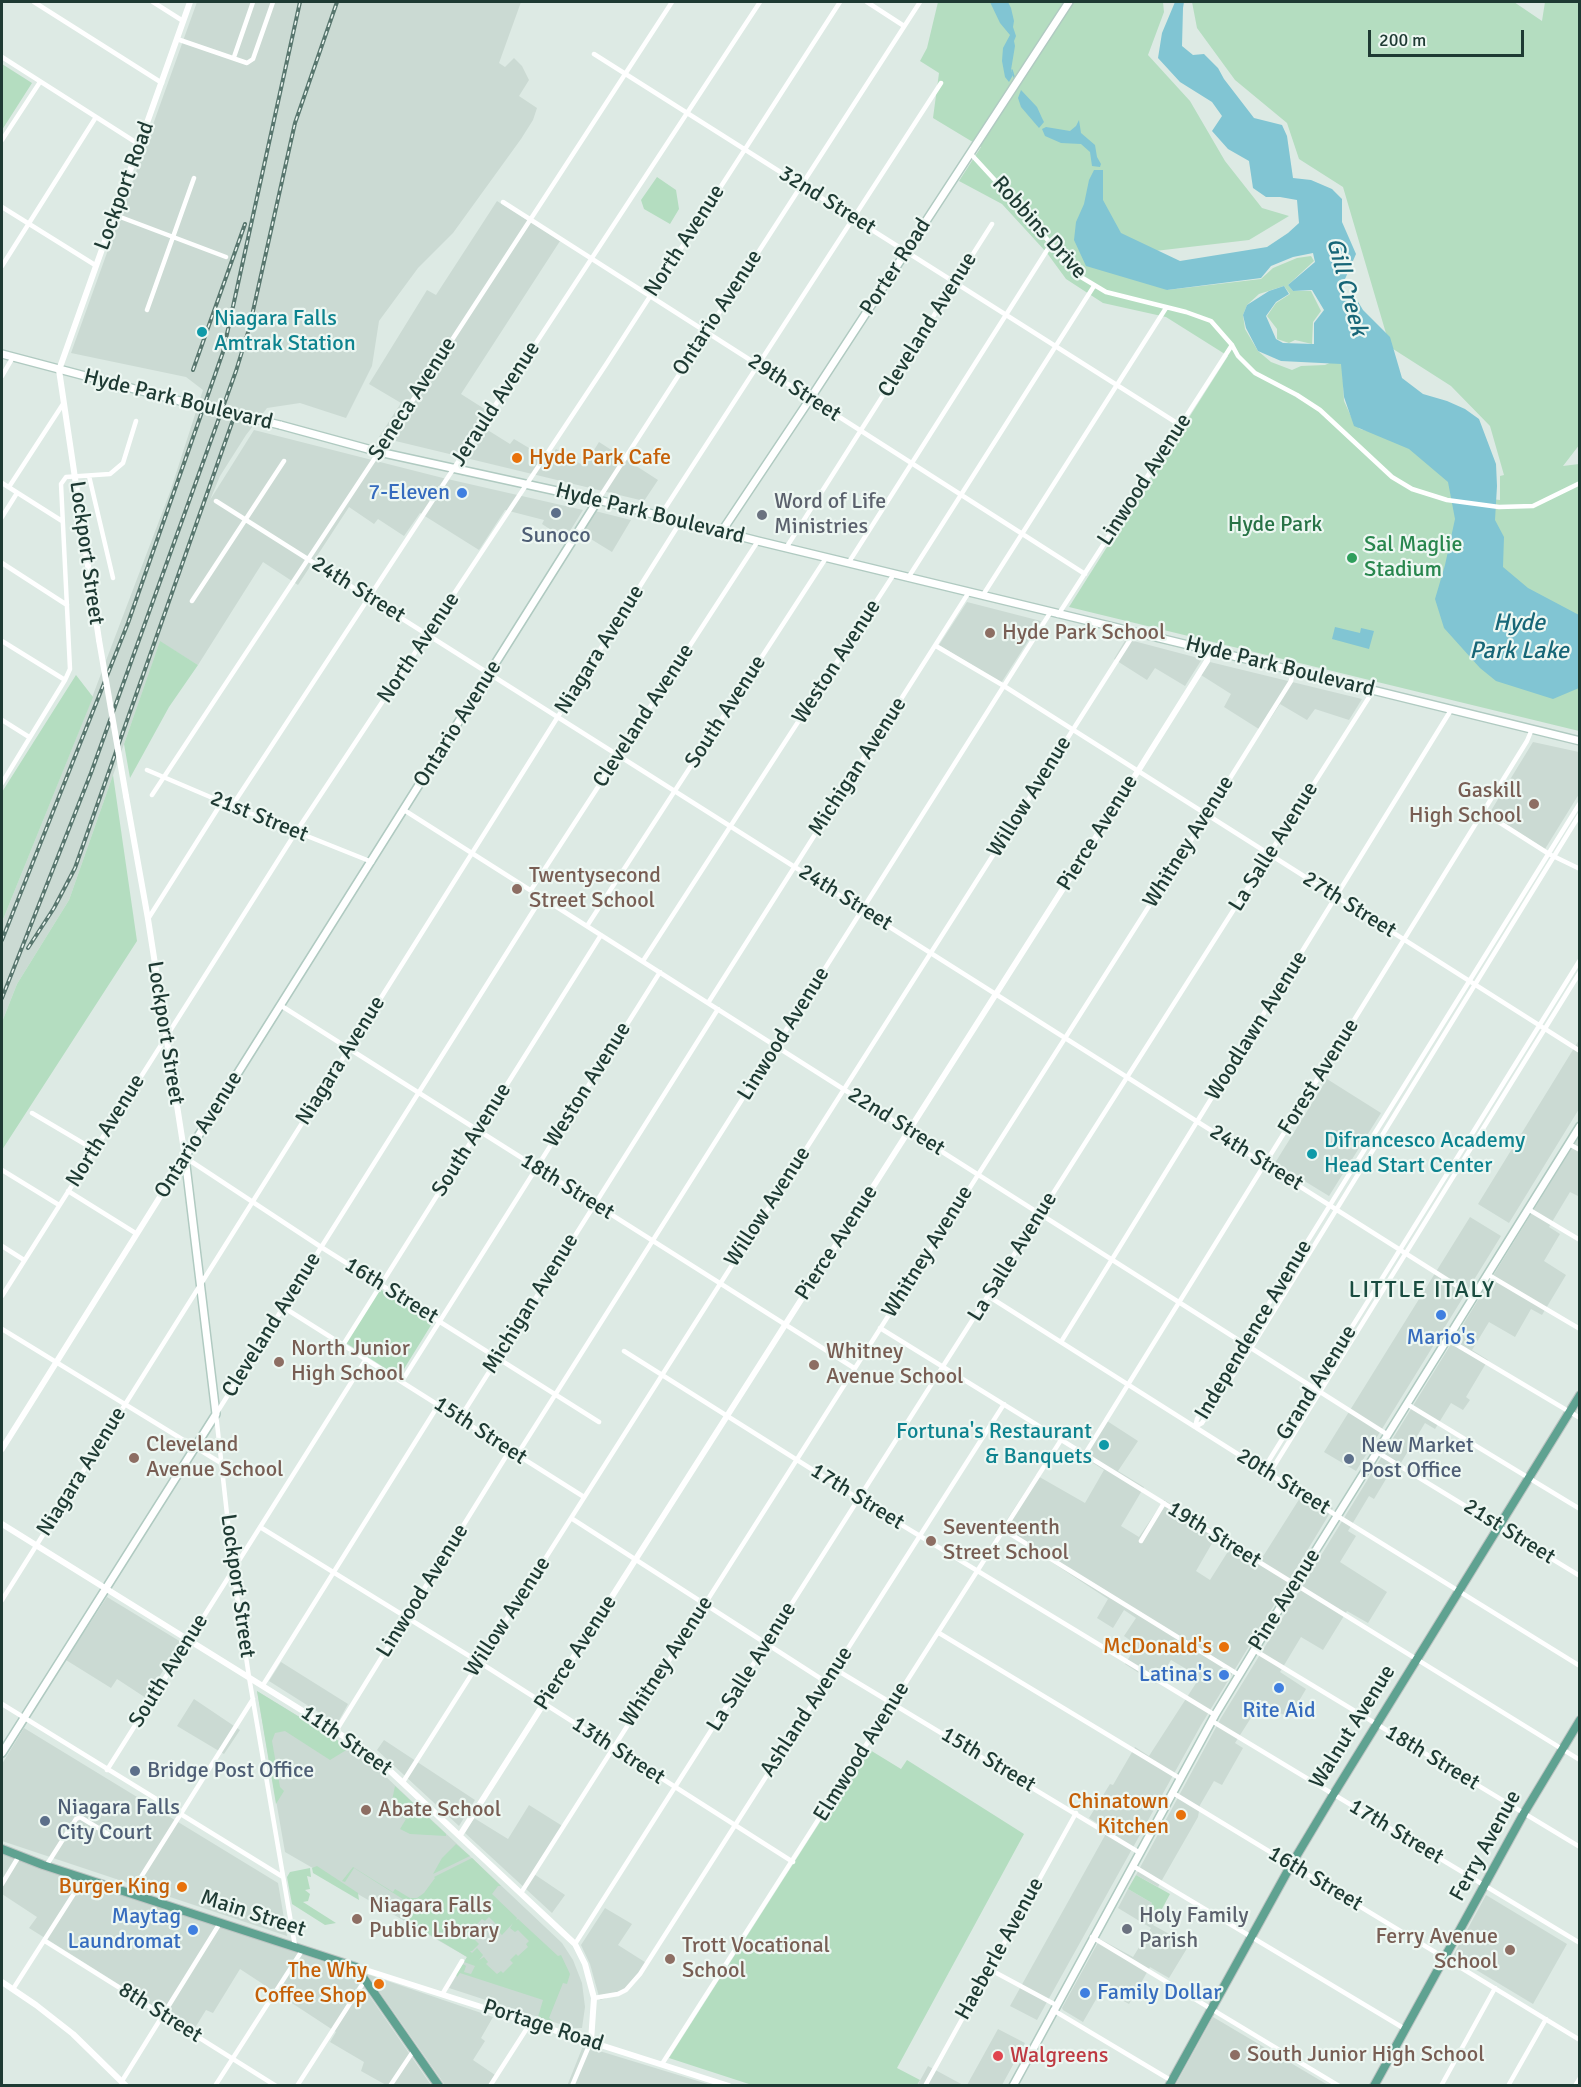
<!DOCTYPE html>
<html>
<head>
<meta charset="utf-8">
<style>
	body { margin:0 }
	#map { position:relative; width:1581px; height:2087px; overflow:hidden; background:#ddeae4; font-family:Signika,sans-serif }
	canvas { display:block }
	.frame { position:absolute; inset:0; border:3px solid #1e3a33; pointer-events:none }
	.scale { position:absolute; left:1368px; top:30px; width:156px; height:27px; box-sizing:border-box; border:3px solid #1e3a33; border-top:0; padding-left:8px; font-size:18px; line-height:21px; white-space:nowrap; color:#1e3a33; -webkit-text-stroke:4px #edf7f2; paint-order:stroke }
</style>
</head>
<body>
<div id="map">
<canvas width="1581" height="2087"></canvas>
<div class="frame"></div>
<div class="scale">200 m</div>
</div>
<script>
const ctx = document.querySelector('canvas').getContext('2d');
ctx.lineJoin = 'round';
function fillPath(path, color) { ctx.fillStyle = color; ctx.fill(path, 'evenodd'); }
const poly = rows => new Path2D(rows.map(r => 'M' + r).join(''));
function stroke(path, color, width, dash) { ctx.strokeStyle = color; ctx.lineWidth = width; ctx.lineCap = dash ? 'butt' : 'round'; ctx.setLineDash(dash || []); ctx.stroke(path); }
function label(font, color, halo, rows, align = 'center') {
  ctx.font = font + ' Signika,sans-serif'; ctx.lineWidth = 4.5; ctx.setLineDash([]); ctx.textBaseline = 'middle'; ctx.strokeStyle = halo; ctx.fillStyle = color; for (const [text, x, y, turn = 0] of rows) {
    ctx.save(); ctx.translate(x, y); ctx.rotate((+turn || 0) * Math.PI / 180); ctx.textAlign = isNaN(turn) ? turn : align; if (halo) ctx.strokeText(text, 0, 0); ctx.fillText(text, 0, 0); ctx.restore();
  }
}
const built = poly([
	[197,2,521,2,499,63,505,67,514,58,522,66,529,80,519,96,537,108,533,120,521,139,453,233,418,268,379,321,372,366,346,418,300,403,267,408,246,435,220,476,210,500,254,430,443,478,583,510,565,539,542,524,544,520,505,510,479,550,420,513,404,536,378,519,374,524,349,507,298,585,263,562,198,665,160,642,69,900,17,984,2,1022,2,922,85,716,170,492,203,390,186,377,71,353],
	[497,201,560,241,461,394,494,415,486,429,510,444,514,439,549,460,556,449,584,466,599,442,658,480,644,501,379,437,401,403,369,384,427,290,436,295],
	[595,511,631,520,612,552,581,533],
	[967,602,1041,621,1001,683,939,645],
	[1126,639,1202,659,1185,686,1155,668,1147,680,1114,659],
	[1210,662,1362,699,1349,720,1315,709,1307,720,1280,704,1262,731,1224,707,1231,694,1201,675],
	[1533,742,1579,752,1579,794,1545,849,1489,814],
	[1579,1040,1579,1109,1509,1223,1478,1204],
	[1327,1079,1381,1113,1329,1196,1275,1163],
	[1579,1136,1579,1194,1578,1196,1570,1192,1549,1227,1560,1234,1544,1261,1566,1275,1542,1315,1531,1309,1515,1337,1489,1322,1472,1350,1488,1360,1466,1397,1470,1400,1463,1410,1451,1403,1435,1429,1425,1423,1396,1471,1392,1469,1374,1499,1369,1496,1348,1531,1356,1536,1340,1562,1387,1592,1368,1623,1347,1611,1323,1650,1301,1637,1280,1672,1306,1689,1289,1718,1261,1702,1235,1743,1243,1748,1222,1785,1214,1781,1200,1805,1198,1817,1158,1887,1136,1875,1221,1718],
	[1470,1217,1501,1236,1356,1471,1324,1452],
	[1104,1419,1138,1441,1118,1471,1144,1487,1121,1526,1139,1537,1164,1500,1218,1533,1196,1571,1210,1580,1234,1542,1262,1558,1305,1490,1333,1508,1201,1725,1037,2020,1010,2006,1108,1830,1089,1818,1110,1784,1113,1785,1135,1747,1149,1756,1200,1677,1171,1660,1156,1684,1125,1664,1137,1645,1124,1636,1136,1618,1124,1610,1113,1628,1097,1618,1108,1599,1001,1529,1036,1475,1085,1503,1104,1470,1082,1456],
	[107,1597,181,1642,146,1698,117,1679,111,1688,66,1660],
	[281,1662,348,1704,337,1724,269,1681],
	[257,1691,366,1758,562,1943,573,1960,582,1983,585,2007,582,2028,572,2028,449,1988,467,1957,285,1852],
	[194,1699,240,1730,224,1754,177,1726],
	[24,1728,278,1883,287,1936,2,1841,2,1764],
	[384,1740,475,1800,459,1826,377,1750],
	[529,1805,564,1827,534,1874,565,1895,552,1913,465,1833,474,1818,508,1839],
	[2,1851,353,1972,431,2085,386,2085,361,2071,364,2062,330,2042,336,2032,240,1969,213,2013,206,2010,193,2031,29,1928,37,1917,2,1894],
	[1128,1889,1152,1903,1149,1917,1156,1920,1153,1925,1189,1945,1169,1978,1150,1967,1129,2004,1102,1989,1083,2022,1063,2010,1062,2008,1100,1939,1133,1957,1151,1928,1118,1908],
	[1486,1895,1567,1944,1533,2004,1453,1956],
	[605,1908,632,1924,618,1945,648,1964,635,1983,627,1992,600,2000,590,1964,581,1945],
	[367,1974,493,2017,481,2038,485,2041,473,2060,498,2077,492,2085,445,2085],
	[1213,2017,1328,2085,1175,2086],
	[998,2029,1025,2043,1002,2085,967,2085],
	[583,2046,711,2085,567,2086],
	[928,2066,963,2085,917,2086]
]);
const green = poly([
	[938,2,1163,2,1164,12,1148,55,1190,101,1225,161,1262,208,1289,216,1249,240,1138,253,1167,290,1261,279,1273,268,1297,258,1311,256,1314,261,1288,285,1293,291,1311,291,1321,311,1313,322,1312,344,1295,340,1289,343,1277,339,1277,329,1267,316,1276,303,1290,294,1284,286,1259,294,1247,305,1243,315,1245,329,1258,351,1271,362,1292,370,1301,366,1325,365,1334,361,1342,362,1344,401,1354,423,1360,429,1404,441,1448,478,1456,495,1500,500,1500,476,1504,475,1490,426,1451,386,1390,347,1343,187,1299,159,1287,123,1235,80,1197,28,1192,2,1514,2,1542,21,1545,2,1579,2,1580,444,1563,466,1579,464,1579,731,1069,607,1228,356,1166,317,1103,303,1066,279,1047,253,1002,204,959,181,981,147,933,118,939,73,920,61,927,48],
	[2,64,32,83,2,130],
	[657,177,676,190,679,209,670,224,644,209,641,200],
	[160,641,198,665,169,707,130,778,124,744],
	[76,675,93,697,2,922,2,792],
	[113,775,137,941,2,1150,2,1022,17,984,69,900],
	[380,1289,433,1322,399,1377,346,1343],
	[257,1691,347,1746,348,1749,330,1760,285,1731,275,1733,272,1741,280,1787,284,1791,276,1804],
	[866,1750,870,1750,901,1769,907,1760,1024,1834,897,2068,920,2080,917,2085,752,2085,669,2058],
	[395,1786,446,1834,446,1836,410,1834,400,1829,406,1819,390,1810],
	[456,1844,470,1856,433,1874,442,1858],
	[472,1858,501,1886,498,1886,492,1894,517,1918,516,1920,518,1919,558,1956,561,1955,570,1974,567,1984,563,1983,549,2018,554,2022,538,2017,543,2000,460,1973,457,1977,456,1974,463,1964,466,1966,464,1972,471,1974,475,1966,464,1962,467,1957,402,1918,411,1903,410,1902,409,1903,354,1868,345,1882,342,1881,353,1867,393,1892,395,1889,410,1898,417,1898,424,1893,435,1878,434,1877],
	[489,1917,499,1927,497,1930,502,1935,513,1923,510,1928,515,1932,518,1930,529,1941,526,1944,528,1947,518,1956,516,1954,510,1960,513,1963,503,1973,501,1971,497,1974,486,1964,488,1962,484,1957,479,1960,483,1955,477,1948,472,1953,470,1951,472,1951,479,1944,471,1936,475,1931,472,1929,482,1919,485,1921],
	[317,1866,358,1893,359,1900,313,1873,312,1868],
	[310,1868,311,1877,307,1876,310,1889,305,1890,310,1894,308,1901,303,1902,336,1923,325,1925,292,1904,287,1877,290,1872],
	[1136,1875,1170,1894,1156,1920,1149,1917,1152,1912,1148,1910,1152,1903,1128,1889]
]);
const water = poly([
	[990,2,1008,2,1011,8,1014,21,1013,27,1016,36,1014,41,1015,46,1011,70,1013,75,1009,82,1005,77,1002,61,1003,48,1010,35,1000,23],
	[1175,2,1184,2,1183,8,1182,46,1193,55,1204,54,1218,68,1224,79,1254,118,1282,125,1287,136,1293,178,1311,180,1332,189,1342,199,1342,222,1356,254,1342,286,1346,298,1357,300,1363,310,1390,337,1402,378,1423,394,1447,401,1465,409,1479,419,1496,464,1497,486,1495,520,1504,537,1503,567,1528,588,1579,615,1579,688,1553,699,1496,681,1480,668,1444,628,1435,599,1445,565,1455,519,1448,482,1409,449,1354,426,1344,397,1341,364,1281,361,1258,351,1246,328,1243,315,1247,305,1269,291,1284,286,1289,294,1276,302,1266,316,1276,339,1283,343,1314,344,1314,323,1324,310,1312,290,1293,291,1288,285,1315,262,1313,253,1293,257,1271,266,1261,278,1167,290,1086,266,1074,240,1076,222,1084,204,1089,180,1094,170,1103,170,1103,200,1121,233,1180,261,1267,247,1288,233,1299,223,1297,200,1280,197,1266,197,1253,188,1249,161,1228,149,1212,131,1222,116,1212,102,1180,82,1158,58,1162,33],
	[1021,90,1037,107,1042,118,1044,122,1039,128,1021,107,1018,98],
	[1079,120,1081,133,1095,145,1097,157,1101,164,1100,167,1092,166,1090,152,1081,144,1061,143,1045,136,1042,129,1046,127,1070,131,1076,126],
	[1335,627,1360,633,1361,628,1374,631,1369,649,1332,639]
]);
const stream = poly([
	[1012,70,1015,80]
]);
const minor = poly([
	[34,2,162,83],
	[153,2,183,21],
	[867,2,904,26],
	[177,39,247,63,253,59,273,2],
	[594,54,1180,425],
	[2,57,140,145],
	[234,57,253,2],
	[2,140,40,82],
	[970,153,1026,214,1076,274,1106,292,1186,312,1211,321,1232,345,1238,356,1255,373,1297,395,1320,410,1392,477,1412,489,1447,500,1499,507,1533,506,1580,483],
	[503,202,1085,574],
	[2,207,95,265],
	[115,215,226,257],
	[2,266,96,117],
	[147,310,194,178],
	[2,376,13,357],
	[89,476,113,578],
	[2,483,62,521],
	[9,487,63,404],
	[598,500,920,2],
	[216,501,1473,1296],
	[660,516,941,83],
	[2,517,17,493],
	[786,548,992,224],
	[849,562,1051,244],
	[2,563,67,605],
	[908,578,1094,286],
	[983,595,1166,308],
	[192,601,284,461],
	[1058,615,1232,345],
	[2,641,65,680],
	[936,646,1004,686,1580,1051],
	[2,720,29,737],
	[147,770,222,802,372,862],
	[2,783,65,680,70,669,61,484,66,477,110,474,123,463,136,421],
	[152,795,379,452,672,2],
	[232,806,760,2],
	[404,810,1388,1435],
	[1483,812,1549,854,1580,869],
	[531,890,758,541],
	[148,919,222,802],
	[587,926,826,558],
	[643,961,894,574],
	[708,1003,969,592],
	[280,1005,854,1368],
	[32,1113,93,1149],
	[1569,1144,1580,1150],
	[186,1158,321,1247,599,1422],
	[2,1170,59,1205],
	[68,1191,137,1234],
	[1528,1209,1580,1240],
	[2,1246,24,1260],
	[1487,1274,1580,1329],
	[2,1296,296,832,607,363,840,2],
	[988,1296,1263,1470,1580,1666],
	[283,1307,584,1497],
	[880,1328,1580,1760],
	[2,1329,221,1463],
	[1447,1339,1580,1418],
	[1061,1342,1451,710],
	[343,1345,601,935],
	[624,1351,859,1499,1215,1715],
	[402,1381,660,972],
	[1407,1404,1580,1509],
	[460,1418,718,1009],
	[1195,1427,1197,1419,1580,803],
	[1195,1427,1202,1423,1256,1340,1580,814],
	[1377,1452,1580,1576],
	[1085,1454,1527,741,1532,729],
	[517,1455,1050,613],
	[1263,1470,1580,960],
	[1269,1474,1580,972],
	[571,1518,826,1682],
	[260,1527,479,1662,793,1862],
	[1004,1530,1239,1675],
	[1141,1541,1164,1503],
	[2,1600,681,521],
	[939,1633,1181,1779],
	[1254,1650,1580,1847],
	[835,1669,1140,1853],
	[263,1685,439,1404],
	[2,1704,283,1877],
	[1212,1721,1580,1943],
	[336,1731,510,1450],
	[107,1770,366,1359],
	[403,1782,1130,640,1130,631],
	[1173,1793,1580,2040],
	[46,1866,76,1819,80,1817,113,1837],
	[1133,1866,1405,2029],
	[2,1884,19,1856],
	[131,1893,253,1699],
	[521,1893,1207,815,1291,681,1293,670],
	[1092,1937,1339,2086],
	[45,1941,276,2086],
	[575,1944,1373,691],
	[295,1946,249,1677,233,1569,216,1414,542,897],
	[989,1969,1056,2005],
	[13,1989,84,1878],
	[443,1993,462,1961],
	[594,1998,618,1994,626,1990,640,1974,1004,1404],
	[1053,2010,1172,2081],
	[662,2064,1061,1440],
	[122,2081,220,1923],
	[215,2086,303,1949],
	[297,2086,365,1980],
	[390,2086,414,2050],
	[490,2086,531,2022],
	[572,2086,591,2041],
	[925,2086,1076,1813],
	[1441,2086,1495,1988],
	[1508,2086,1546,2019],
	[1575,2086,1580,2078]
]);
const tertiary = poly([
	[99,640,59,370,190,2],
	[2,1449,185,1157,148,919,126,796],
	[2,1524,372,1754,575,1944,585,1964,594,1998,591,2041],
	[460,1835,1138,771,1207,661,1209,650],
	[356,1967,729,2086],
	[2,1982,36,2005,73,2034,126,2086]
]);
const secondary = poly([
	[2,354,180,401],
	[280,425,379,452,598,500,758,541,1209,650,1580,741],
	[722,531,810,399,1069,2],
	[2,1753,216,1414,185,1157,598,500],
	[1013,2086,1215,1715,1273,1619,1580,1126]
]);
const primary = poly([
	[2,1849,43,1865,356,1967,439,2086],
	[1169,2086,1291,1865,1333,1795,1580,1395],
	[1374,2086,1524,1813,1580,1720]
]);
const rail = poly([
	[193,370,245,224],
	[2,940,128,623,223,352,300,2],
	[28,948,54,908,75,868,234,417],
	[2,998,91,773,236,371,249,329,295,123,337,2]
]);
const tertiaryBridge = poly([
	[99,640,126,796]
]);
const secondaryBridge = poly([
	[180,401,280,425]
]);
const markers = [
	[202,332,6,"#0f9aa8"],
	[517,458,6,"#e8710a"],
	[462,493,6,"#3f7fe0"],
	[556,513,6,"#5c6f8a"],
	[762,515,6,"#6b7280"],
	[1352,558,6,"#2e9e5b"],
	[990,633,6,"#8d6e63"],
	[1534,804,6,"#8d6e63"],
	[517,889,6,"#8d6e63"],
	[1312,1154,6,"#0f9aa8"],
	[1441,1315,6,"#3f7fe0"],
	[279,1362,6,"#8d6e63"],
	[814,1365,6,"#8d6e63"],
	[1104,1445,6,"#0f9aa8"],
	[134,1458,6,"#8d6e63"],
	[1349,1459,6,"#5c6f8a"],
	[931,1541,6,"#8d6e63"],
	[1224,1647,6,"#e8710a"],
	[1224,1675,6,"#3f7fe0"],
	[1279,1688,6,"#3f7fe0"],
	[135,1771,6,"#5c6f8a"],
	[366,1810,6,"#8d6e63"],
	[1181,1815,6,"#e8710a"],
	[45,1821,6,"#5c6f8a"],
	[182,1887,6,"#e8710a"],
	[357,1919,6,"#8d6e63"],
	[1127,1929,6,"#6b7280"],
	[193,1930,6,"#3f7fe0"],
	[1510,1950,6,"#8d6e63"],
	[670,1959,6,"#8d6e63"],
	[379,1984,6,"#e8710a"],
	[1085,1993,6,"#3f7fe0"],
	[1235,2055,6,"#8d6e63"],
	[998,2056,6,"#e0444e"]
];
const streetNames = [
	["Lockport Road",125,186,-70],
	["32nd Street",827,201,32],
	["Robbins Drive",1039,228,48],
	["North Avenue",685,241,-57],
	["Porter Road",896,267,-57],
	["Ontario Avenue",718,313,-57],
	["Cleveland Avenue",928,325,-58],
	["29th Street",794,388,33],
	["Seneca Avenue",413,399,-57],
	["Hyde Park Boulevard",178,400,14],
	["Jerauld Avenue",496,404,-57],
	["Linwood Avenue",1145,480,-57],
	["Hyde Park Boulevard",650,514,14],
	["Lockport Street",86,553,82],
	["24th Street",358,590,32],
	["North Avenue",419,648,-56],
	["Niagara Avenue",600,650,-58],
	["Weston Avenue",837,662,-57],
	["Hyde Park Boulevard",1280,667,14],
	["South Avenue",726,712,-57],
	["Cleveland Avenue",644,716,-57],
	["Ontario Avenue",458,724,-58],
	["Michigan Avenue",858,767,-57],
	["Willow Avenue",1030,797,-58],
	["21st Street",259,817,22],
	["Pierce Avenue",1098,833,-58],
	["Whitney Avenue",1189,842,-58],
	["La Salle Avenue",1274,847,-58],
	["24th Street",845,898,32],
	["27th Street",1349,905,32],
	["Woodlawn Avenue",1257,1026,-58],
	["Lockport Street",165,1033,81],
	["Linwood Avenue",784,1034,-58],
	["Niagara Avenue",341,1061,-58],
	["Forest Avenue",1319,1077,-58],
	["Weston Avenue",588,1085,-58],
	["22nd Street",896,1122,32],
	["North Avenue",106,1131,-58],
	["Ontario Avenue",199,1135,-58],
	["South Avenue",472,1140,-58],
	["24th Street",1256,1158,32],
	["18th Street",567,1187,32],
	["Willow Avenue",768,1207,-57],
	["Pierce Avenue",837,1243,-57],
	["Whitney Avenue",928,1252,-58],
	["La Salle Avenue",1013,1257,-58],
	["16th Street",391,1291,32],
	["Michigan Avenue",531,1304,-58],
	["Cleveland Avenue",272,1325,-58],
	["Independence Avenue",1254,1330,-59],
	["Grand Avenue",1317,1383,-58],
	["15th Street",480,1431,33],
	["Niagara Avenue",82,1472,-58],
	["20th Street",1283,1482,32],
	["17th Street",857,1497,32],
	["21st Street",1509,1532,32],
	["19th Street",1214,1535,32],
	["Lockport Street",237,1586,82],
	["Linwood Avenue",423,1591,-58],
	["Pine Avenue",1285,1600,-58],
	["Willow Avenue",508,1617,-57],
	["Pierce Avenue",576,1653,-57],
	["Whitney Avenue",667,1662,-57],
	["La Salle Avenue",752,1667,-58],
	["South Avenue",169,1671,-58],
	["Ashland Avenue",807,1712,-57],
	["Walnut Avenue",1353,1727,-58],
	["11th Street",346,1741,35],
	["13th Street",618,1751,33],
	["Elmwood Avenue",862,1752,-58],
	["18th Street",1432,1758,31],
	["15th Street",988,1760,31],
	["17th Street",1396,1832,31],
	["Ferry Avenue",1486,1846,-61],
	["16th Street",1315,1879,31],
	["Main Street",253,1914,18],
	["Haeberle Avenue",1000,1949,-61],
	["8th Street",160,2013,32],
	["Portage Road",543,2026,18]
];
const cultureNames = [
	["Niagara Falls",214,319],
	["Amtrak Station",214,344],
	["Difrancesco Academy",1324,1141],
	["Head Start Center",1324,1166],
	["Fortuna's Restaurant",1092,1432,"right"],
	["& Banquets",1092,1457,"right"]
];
const foodNames = [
	["Hyde Park Cafe",529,458,"left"],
	["McDonald's",1212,1647],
	["Chinatown",1169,1802],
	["Kitchen",1169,1827],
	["Burger King",170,1887],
	["The Why",367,1971],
	["Coffee Shop",367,1996]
];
const shopNames = [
	["7-Eleven",450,493],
	["Mario's",1441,1338,"center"],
	["Latina's",1212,1675],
	["Rite Aid",1279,1711,"center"],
	["Maytag",181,1917],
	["Laundromat",181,1942],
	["Family Dollar",1097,1993,"left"]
];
const worshipNames = [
	["Word of Life",774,502],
	["Ministries",774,527],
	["Holy Family",1139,1916],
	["Parish",1139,1941]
];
const parkNames = [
	["Hyde Park",1275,525]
];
const serviceNames = [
	["Sunoco",556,536,"center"],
	["New Market",1361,1446],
	["Post Office",1361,1471],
	["Bridge Post Office",147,1771],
	["Niagara Falls",57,1808],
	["City Court",57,1833]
];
const leisureNames = [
	["Sal Maglie",1364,545],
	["Stadium",1364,570]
];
const educationNames = [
	["Hyde Park School",1002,633],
	["Gaskill",1522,791,"right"],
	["High School",1522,816,"right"],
	["Twentysecond",529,876],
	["Street School",529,901],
	["North Junior",291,1349],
	["High School",291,1374],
	["Whitney",826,1352],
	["Avenue School",826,1377],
	["Cleveland",146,1445],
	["Avenue School",146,1470],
	["Seventeenth",943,1528],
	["Street School",943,1553],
	["Abate School",378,1810],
	["Niagara Falls",369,1906],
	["Public Library",369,1931],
	["Ferry Avenue",1498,1937,"right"],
	["School",1498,1962,"right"],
	["Trott Vocational",682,1946],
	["School",682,1971],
	["South Junior High School",1247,2055]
];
const healthNames = [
	["Walgreens",1010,2056]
];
const waterNames = [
	["Gill Creek",1346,287,75],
	["Hyde",1519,624],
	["Park Lake",1519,652]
];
const neighbourhoodNames = [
	["LITTLE ITALY",1422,1291]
];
fillPath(built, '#cbdad3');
fillPath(green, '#b4ddc0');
fillPath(water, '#81c5d3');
stroke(stream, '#81c5d3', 1.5);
stroke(secondary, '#b0cac1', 10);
stroke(primary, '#bcc4c2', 10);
stroke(minor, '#fff', 4.5);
stroke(tertiary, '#fff', 6);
stroke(secondary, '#fff', 7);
stroke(primary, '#5fa291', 8);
stroke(rail, '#58766e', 4);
stroke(rail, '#edf7f2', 1.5, [4.5]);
stroke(secondaryBridge, '#b0cac1', 10, []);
stroke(tertiaryBridge, '#fff', 6);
stroke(secondaryBridge, '#fff', 7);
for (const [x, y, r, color] of markers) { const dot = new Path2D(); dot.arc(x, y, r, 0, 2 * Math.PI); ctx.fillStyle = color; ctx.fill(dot); stroke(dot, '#edf7f2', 2); }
label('22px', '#1e3a33', '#edf7f2', streetNames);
label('22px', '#0d838f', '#edf7f2', cultureNames, 'left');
label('22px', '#c56008', '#edf7f2', foodNames, 'right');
label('22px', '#366cbe', '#edf7f2', shopNames, 'right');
label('22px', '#5b616d', '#edf7f2', worshipNames, 'left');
label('22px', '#277245', '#edf7f2', parkNames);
label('22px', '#4e5e75', '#edf7f2', serviceNames, 'left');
label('22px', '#27864d', '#edf7f2', leisureNames, 'left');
label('22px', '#785e54', '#edf7f2', educationNames, 'left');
label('22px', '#be3a42', '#edf7f2', healthNames, 'left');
label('italic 24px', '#176677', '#edf7f2', waterNames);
ctx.letterSpacing = '1.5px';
label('24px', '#1a4c40', '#edf7f2', neighbourhoodNames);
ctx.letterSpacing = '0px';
</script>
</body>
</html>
